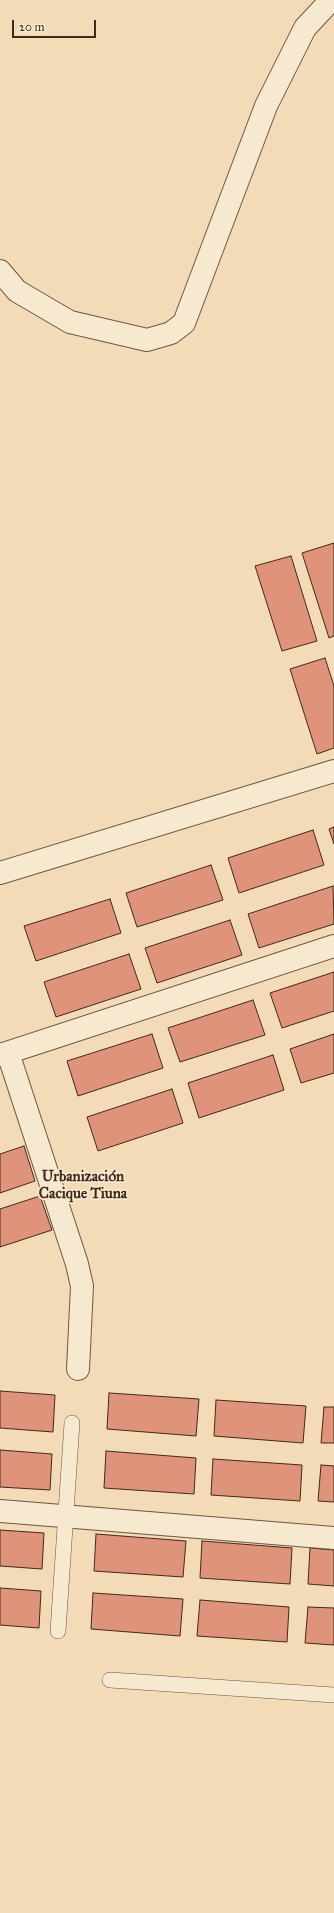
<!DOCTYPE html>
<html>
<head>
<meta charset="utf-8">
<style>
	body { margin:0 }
	#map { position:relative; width:334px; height:1913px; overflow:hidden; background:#f2dbb6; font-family:"IM FELL Great Primer",serif }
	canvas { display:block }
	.scale { position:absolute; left:12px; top:20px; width:84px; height:18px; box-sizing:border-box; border:2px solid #41291c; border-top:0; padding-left:5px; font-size:12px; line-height:14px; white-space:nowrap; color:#41291c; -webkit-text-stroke:3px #f7e8d0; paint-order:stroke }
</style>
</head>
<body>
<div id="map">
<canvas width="334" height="1913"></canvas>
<div class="scale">20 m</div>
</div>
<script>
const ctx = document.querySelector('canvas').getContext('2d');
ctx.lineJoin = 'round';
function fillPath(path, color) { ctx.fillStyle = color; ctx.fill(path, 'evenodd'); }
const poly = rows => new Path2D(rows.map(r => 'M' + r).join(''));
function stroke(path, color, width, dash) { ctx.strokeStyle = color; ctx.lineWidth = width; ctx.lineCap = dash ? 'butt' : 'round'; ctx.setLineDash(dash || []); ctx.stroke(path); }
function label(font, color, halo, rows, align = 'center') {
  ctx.font = font + ' "IM FELL Great Primer",serif'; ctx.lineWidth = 3.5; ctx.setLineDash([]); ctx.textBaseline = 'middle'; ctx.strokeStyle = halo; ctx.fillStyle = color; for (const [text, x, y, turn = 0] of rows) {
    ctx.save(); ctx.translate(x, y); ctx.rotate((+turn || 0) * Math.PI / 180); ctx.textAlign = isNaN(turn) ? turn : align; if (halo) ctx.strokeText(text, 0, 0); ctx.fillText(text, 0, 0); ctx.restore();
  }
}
const building = poly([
	[334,543,334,636,329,638,302,553,334,543],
	[291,556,317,641,282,651,255,566,291,556],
	[325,658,334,686,334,748,317,754,290,669,325,658],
	[334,827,334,844,329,829,334,827],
	[313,830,324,865,239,893,228,858,313,830],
	[211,865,223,900,137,927,126,893,211,865],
	[333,886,334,924,259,948,248,914,333,886],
	[110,899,121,933,36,961,24,926,110,899],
	[230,920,242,955,157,983,145,948,230,920],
	[129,954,141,989,56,1017,44,982,129,954],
	[334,972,334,1011,282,1028,270,993,334,972],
	[253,1000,265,1035,180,1062,168,1028,253,1000],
	[152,1034,163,1068,78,1096,67,1061,152,1034],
	[334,1034,334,1073,301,1083,290,1049,334,1034],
	[273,1055,284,1090,199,1118,188,1083,273,1055],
	[172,1089,183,1123,98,1151,87,1117,172,1089],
	[24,1146,35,1181,0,1193,0,1154,24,1146],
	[40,1196,52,1230,0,1247,0,1209,40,1196],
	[0,1391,55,1395,53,1432,0,1428,0,1391],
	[109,1393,199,1399,196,1436,107,1429,109,1393],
	[216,1400,306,1406,303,1443,214,1436,216,1400],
	[324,1407,334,1407,334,1443,321,1443,324,1407],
	[0,1450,52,1454,50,1490,0,1487,0,1450],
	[106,1451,196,1458,194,1494,104,1488,106,1451],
	[213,1459,302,1465,300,1501,211,1495,213,1459],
	[321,1465,334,1466,334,1502,318,1501,321,1465],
	[0,1530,44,1533,42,1569,0,1566,0,1530],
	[96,1534,186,1541,183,1577,94,1571,96,1534],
	[202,1541,292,1548,290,1584,200,1578,202,1541],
	[310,1548,334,1550,334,1586,308,1584,310,1548],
	[0,1588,41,1591,39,1628,0,1625,0,1588],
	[93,1593,183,1599,180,1636,91,1629,93,1593],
	[200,1600,289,1607,287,1642,197,1636,200,1600],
	[308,1607,334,1608,334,1645,305,1643,308,1607]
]);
const service = poly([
	[58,1631,72,1423],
	[110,1680,334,1695]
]);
const minor = poly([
	[0,271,17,291,70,322,147,340,171,333,184,323,266,106,305,28,331,0],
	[0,873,334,771],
	[8,1053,77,1264,82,1286,78,1369],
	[0,1055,334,946],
	[0,1511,334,1538]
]);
const neighbourhoodNames = [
	["Urbanización",83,1177],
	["Cacique Tiuna",83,1194]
];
fillPath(building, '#de937a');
stroke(building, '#41291c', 1);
stroke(service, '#6d5642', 16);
stroke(minor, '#6d5642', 24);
stroke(service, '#f7e8d0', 15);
stroke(minor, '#f7e8d0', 22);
label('bold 15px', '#41291c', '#f7e8d0', neighbourhoodNames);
</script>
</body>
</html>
